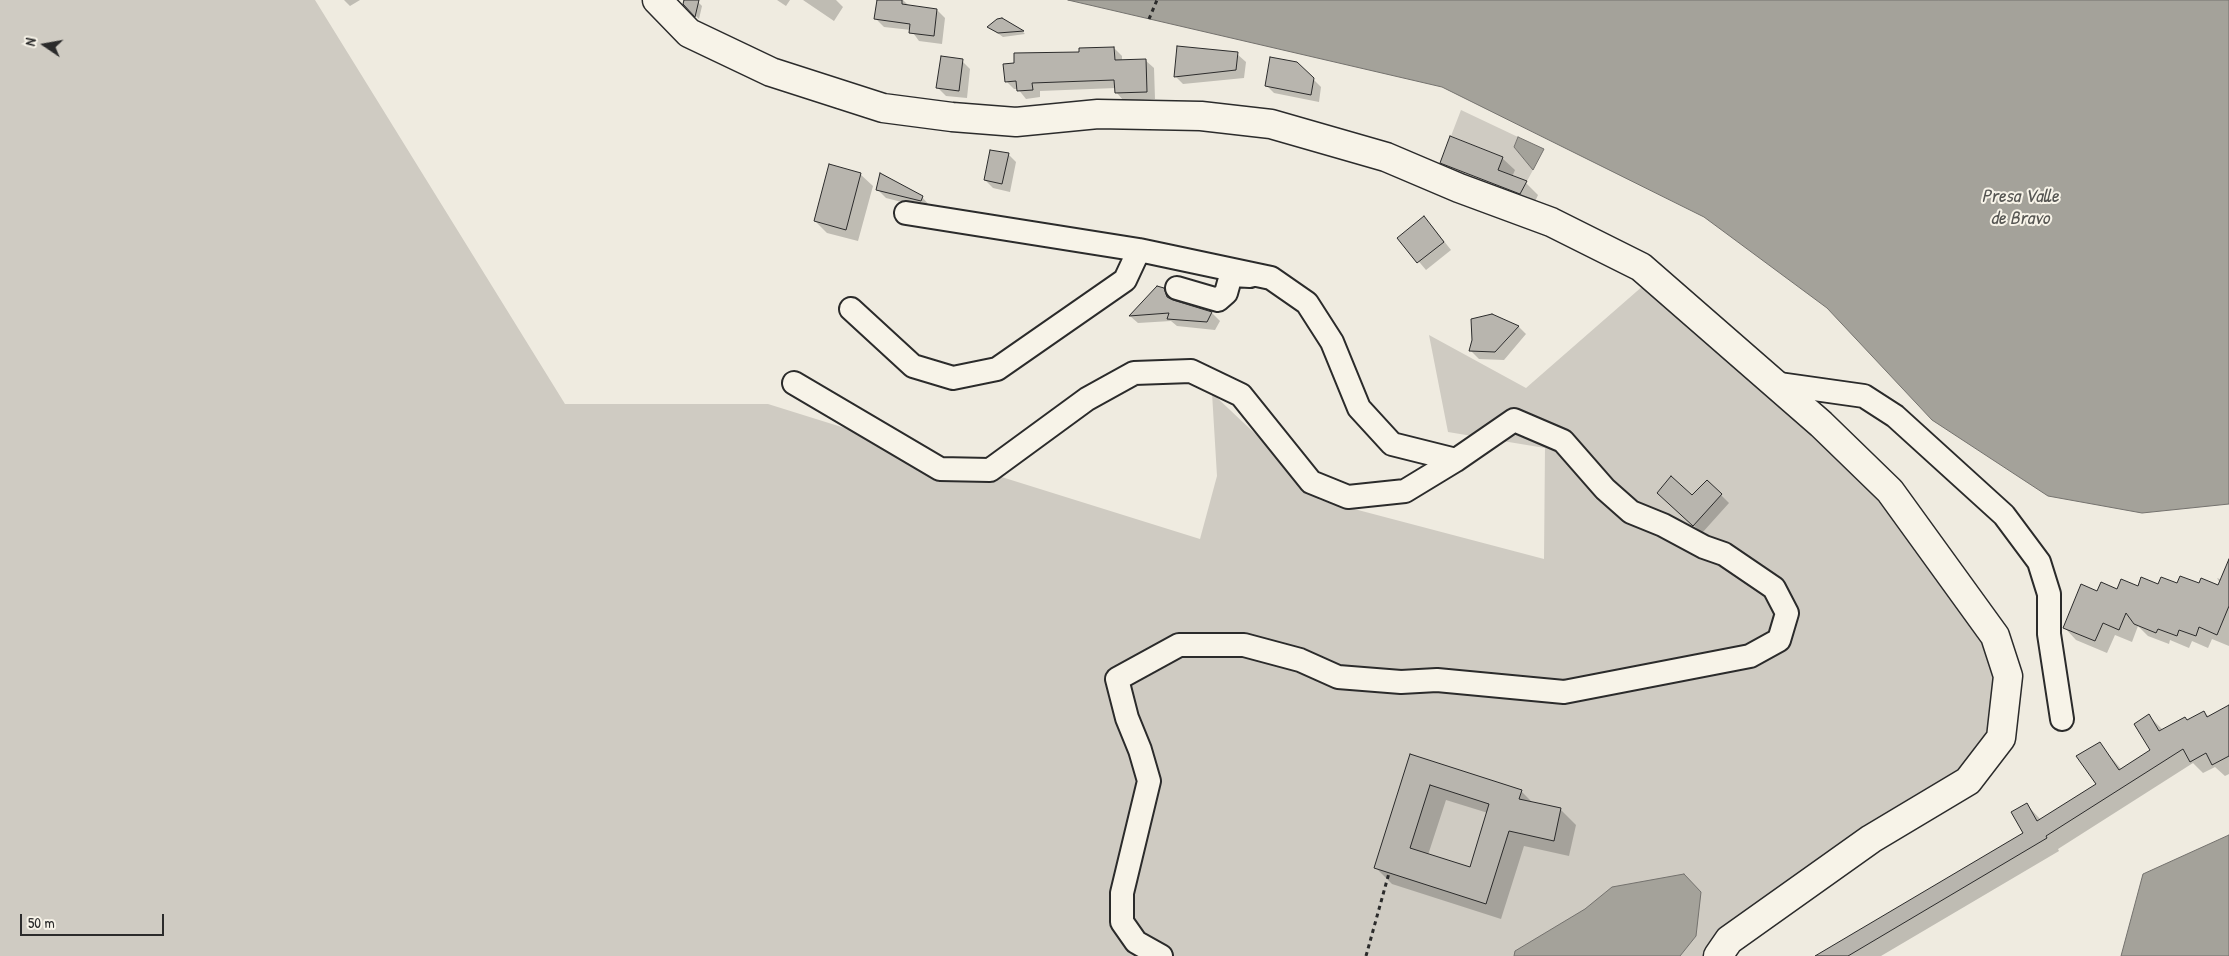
<!DOCTYPE html>
<html>
<head>
<meta charset="utf-8">
<style>
	body { margin:0 }
	#map { position:relative; width:2229px; height:956px; overflow:hidden; background:#efebe0; font-family:"Patrick Hand",sans-serif }
	canvas { display:block }
	.north { position:absolute; left:20px; top:20px; width:50px; height:50px; -webkit-text-stroke:4px #f7f3e8; paint-order:stroke; rotate:282deg; font-size:14px; font-weight:700; line-height:20px; text-align:center; color:#2b2b2b }
	.north::after { content:''; display:block; margin:auto; width:18px; height:22px; background:#2b2b2b; clip-path:polygon(50% 0,100% 100%,50% 72%,0 100%) }
	.scale { position:absolute; left:20px; top:914px; width:144px; height:22px; box-sizing:border-box; border:2px solid #2b2b2b; border-top:0; padding-left:6px; font-size:15px; line-height:18px; white-space:nowrap; color:#2b2b2b; -webkit-text-stroke:4px #f7f3e8; paint-order:stroke }
</style>
</head>
<body>
<div id="map">
<canvas width="2229" height="956"></canvas>
<div class="north">N</div>
<div class="scale">50 m</div>
</div>
<script>
const ctx = document.querySelector('canvas').getContext('2d');
ctx.lineJoin = 'round';
function fillPath(path, color) { ctx.fillStyle = color; ctx.fill(path, 'evenodd'); }
const poly = rows => new Path2D(rows.map(r => 'M' + r).join(''));
function stroke(path, color, width, dash) { ctx.strokeStyle = color; ctx.lineWidth = width; ctx.lineCap = dash ? 'butt' : 'round'; ctx.setLineDash(dash || []); ctx.stroke(path); }
function label(font, color, halo, rows, align = 'center') {
  ctx.font = font + ' "Patrick Hand",sans-serif'; ctx.lineWidth = 4; ctx.setLineDash([]); ctx.textBaseline = 'middle'; ctx.strokeStyle = halo; ctx.fillStyle = color; for (const [text, x, y, turn = 0] of rows) {
    ctx.save(); ctx.translate(x, y); ctx.rotate((+turn || 0) * Math.PI / 180); ctx.textAlign = isNaN(turn) ? turn : align; if (halo) ctx.strokeText(text, 0, 0); ctx.fillText(text, 0, 0); ctx.restore();
  }
}
const green = poly([
	[0,0,315,0,565,404,768,404,1200,539,1217,476,1212,393,1301,477,1320,500,1544,559,1545,448,1448,432,1429,335,1526,388,1644,285,1887,500,1999,670,1989,733,1965,769,1708,956,0,956],
	[1461,110,1518,137,1514,147,1533,170,1527,181,1498,170,1503,157,1451,136]
]);
const water = poly([
	[1068,0,2229,0,2229,504,2142,513,2048,496,1932,420,1827,308,1704,217,1442,87,1068,0],
	[1518,137,1544,149,1533,170,1514,147,1518,137],
	[2229,835,2229,956,2121,956,2143,874,2229,835],
	[1684,874,1701,892,1696,936,1680,956,1514,956,1515,951,1585,909,1612,887,1684,874]
]);
const shadow = poly([
	[344,0,360,0,350,6],
	[685,0,698,2,702,6,699,19,684,4],
	[777,0,790,0,786,6],
	[803,0,836,0,843,7,834,21],
	[878,0,903,0,910,7,937,10,945,18,942,44,919,41,911,30,884,27,876,19],
	[1001,20,1023,32,1025,34,1003,37,989,27],
	[1114,48,1122,56,1122,61,1145,60,1154,68,1155,99,1124,101,1116,92,1116,88,1040,91,1040,97,1026,99,1018,89,1014,89,1006,81,1080,53],
	[1237,54,1246,62,1244,78,1183,84,1175,76],
	[962,61,970,69,967,98,946,96,938,88],
	[1313,79,1321,87,1319,102,1274,93,1266,85],
	[1008,154,1016,162,1010,192,993,188,985,180],
	[1502,158,1515,170,1512,177,1526,183,1538,195,1533,206,1454,175,1441,163],
	[860,174,873,186,858,241,827,233,815,221],
	[878,190,922,197,930,206,929,209,886,198],
	[1432,226,1451,250,1426,270,1399,238],
	[1164,290,1173,302,1212,313,1220,321,1215,330,1177,326,1171,321,1138,323,1130,316],
	[1492,315,1519,327,1526,334,1504,360,1479,359,1471,351],
	[1721,495,1729,503,1702,533,1667,501],
	[2217,578,2229,583,2229,646,2212,639,2208,648,2192,641,2189,648,2170,640,2169,644,2148,636,2138,626,2132,642,2115,635,2107,653,2076,640,2064,627,2098,593,2159,586,2219,587,2220,583],
	[2229,711,2229,774,2225,776,2215,767,2203,773,2193,763,2058,849,2059,851,1881,956,1817,956,2024,833,2027,805,2041,820,2098,785,2099,743,2122,770,2152,750,2149,716,2163,730,2185,718,2188,721,2204,712,2209,717],
	[1411,756,1521,791,1533,803,1560,809,1576,825,1569,856,1524,846,1501,919,1392,884,1376,868],
	[1446,800,1488,813,1470,868,1428,855]
]);
const building = poly([
	[684,0,699,0,695,17,683,4,684,0],
	[877,0,902,0,902,4,937,9,934,36,909,33,910,24,874,19,877,0],
	[1002,18,1024,31,998,33,987,27,997,19,1002,18],
	[1177,46,1238,52,1236,70,1174,77,1177,46],
	[1114,47,1115,60,1146,59,1147,92,1115,93,1114,80,1032,83,1033,90,1017,91,1016,81,1005,82,1003,64,1014,63,1014,53,1079,52,1079,48,1114,47],
	[941,56,963,59,959,91,936,88,941,56],
	[1270,57,1297,62,1314,78,1311,95,1265,86,1270,57],
	[1450,136,1503,157,1498,170,1527,181,1520,194,1440,163,1450,136],
	[990,150,1009,153,1002,184,984,180,990,150],
	[829,164,861,173,846,230,814,221,829,164],
	[880,173,923,196,921,201,876,190,880,173],
	[1424,216,1444,242,1417,263,1397,238,1424,216],
	[1157,286,1164,288,1167,297,1173,300,1212,312,1207,322,1167,319,1169,313,1129,316,1157,286],
	[1492,314,1519,326,1495,352,1469,351,1472,340,1471,319,1492,314],
	[1671,476,1692,495,1707,480,1722,494,1693,526,1657,493,1671,476],
	[2229,559,2229,606,2217,635,2199,627,2196,636,2179,630,2177,636,2158,629,2156,633,2134,624,2126,613,2119,630,2103,623,2095,641,2063,628,2081,584,2097,591,2101,582,2117,589,2121,579,2138,586,2141,577,2158,584,2161,577,2177,583,2180,576,2199,583,2201,578,2218,585,2229,559],
	[2229,705,2229,756,2212,765,2206,753,2190,762,2183,749,2046,836,2047,838,1848,956,1815,956,2023,833,2011,812,2027,803,2037,821,2096,784,2076,756,2100,742,2119,770,2150,750,2134,724,2149,714,2159,731,2185,717,2187,720,2204,711,2207,717,2229,705],
	[1410,754,1522,790,1519,799,1561,808,1554,841,1509,831,1486,904,1374,868,1410,754],
	[1430,785,1489,804,1470,867,1410,848,1430,785]
]);
const path = poly([
	[1149,19,1157,0],
	[1366,956,1389,873]
]);
const street = poly([
	[906,213,1139,250,1271,278,1307,303,1332,342,1359,408,1392,444,1456,460],
	[1177,288,1218,300,1226,293,1231,275,1250,276],
	[851,309,913,366,953,378,997,369,1125,280,1139,250],
	[794,383,940,469,990,470,1087,399,1134,373,1191,371,1241,395,1311,482,1348,497,1405,491,1456,460,1514,420,1563,441,1605,489,1631,512,1663,525,1704,547,1724,554,1774,588,1787,613,1779,640,1750,656,1564,692,1437,680,1401,682,1338,677,1300,660,1244,645,1179,645,1117,679,1127,718,1140,750,1149,781,1122,893,1122,922,1136,942,1161,956],
	[1772,383,1864,396,1895,416,2004,515,2039,562,2049,594,2049,634,2062,719]
]);
const secondary = poly([
	[657,0,689,33,771,72,883,108,952,117,1016,122,1098,114,1201,116,1271,124,1386,157,1459,188,1551,222,1641,267,1821,424,1890,491,1995,636,2008,676,2001,738,1968,781,1871,839,1729,940,1718,956]
]);
const waterNames = [
	["Presa Valle",2020,197],
	["de Bravo",2020,219]
];
fillPath(green, '#cfcbc2');
fillPath(water, '#a4a29a');
stroke(water, '#74726e', 1);
fillPath(shadow, '#0003');
fillPath(building, '#b8b5ae');
stroke(building, '#2b2b2b', 1);
stroke(street, '#2b2b2b', 26);
stroke(secondary, '#2b2b2b', 31);
stroke(path, '#2b2b2b', 3, [4, 4]);
stroke(street, '#f7f3e8', 22);
stroke(secondary, '#f7f3e8', 28);
label('italic 19px', '#555552', '#f7f3e8', waterNames);
</script>
</body>
</html>
